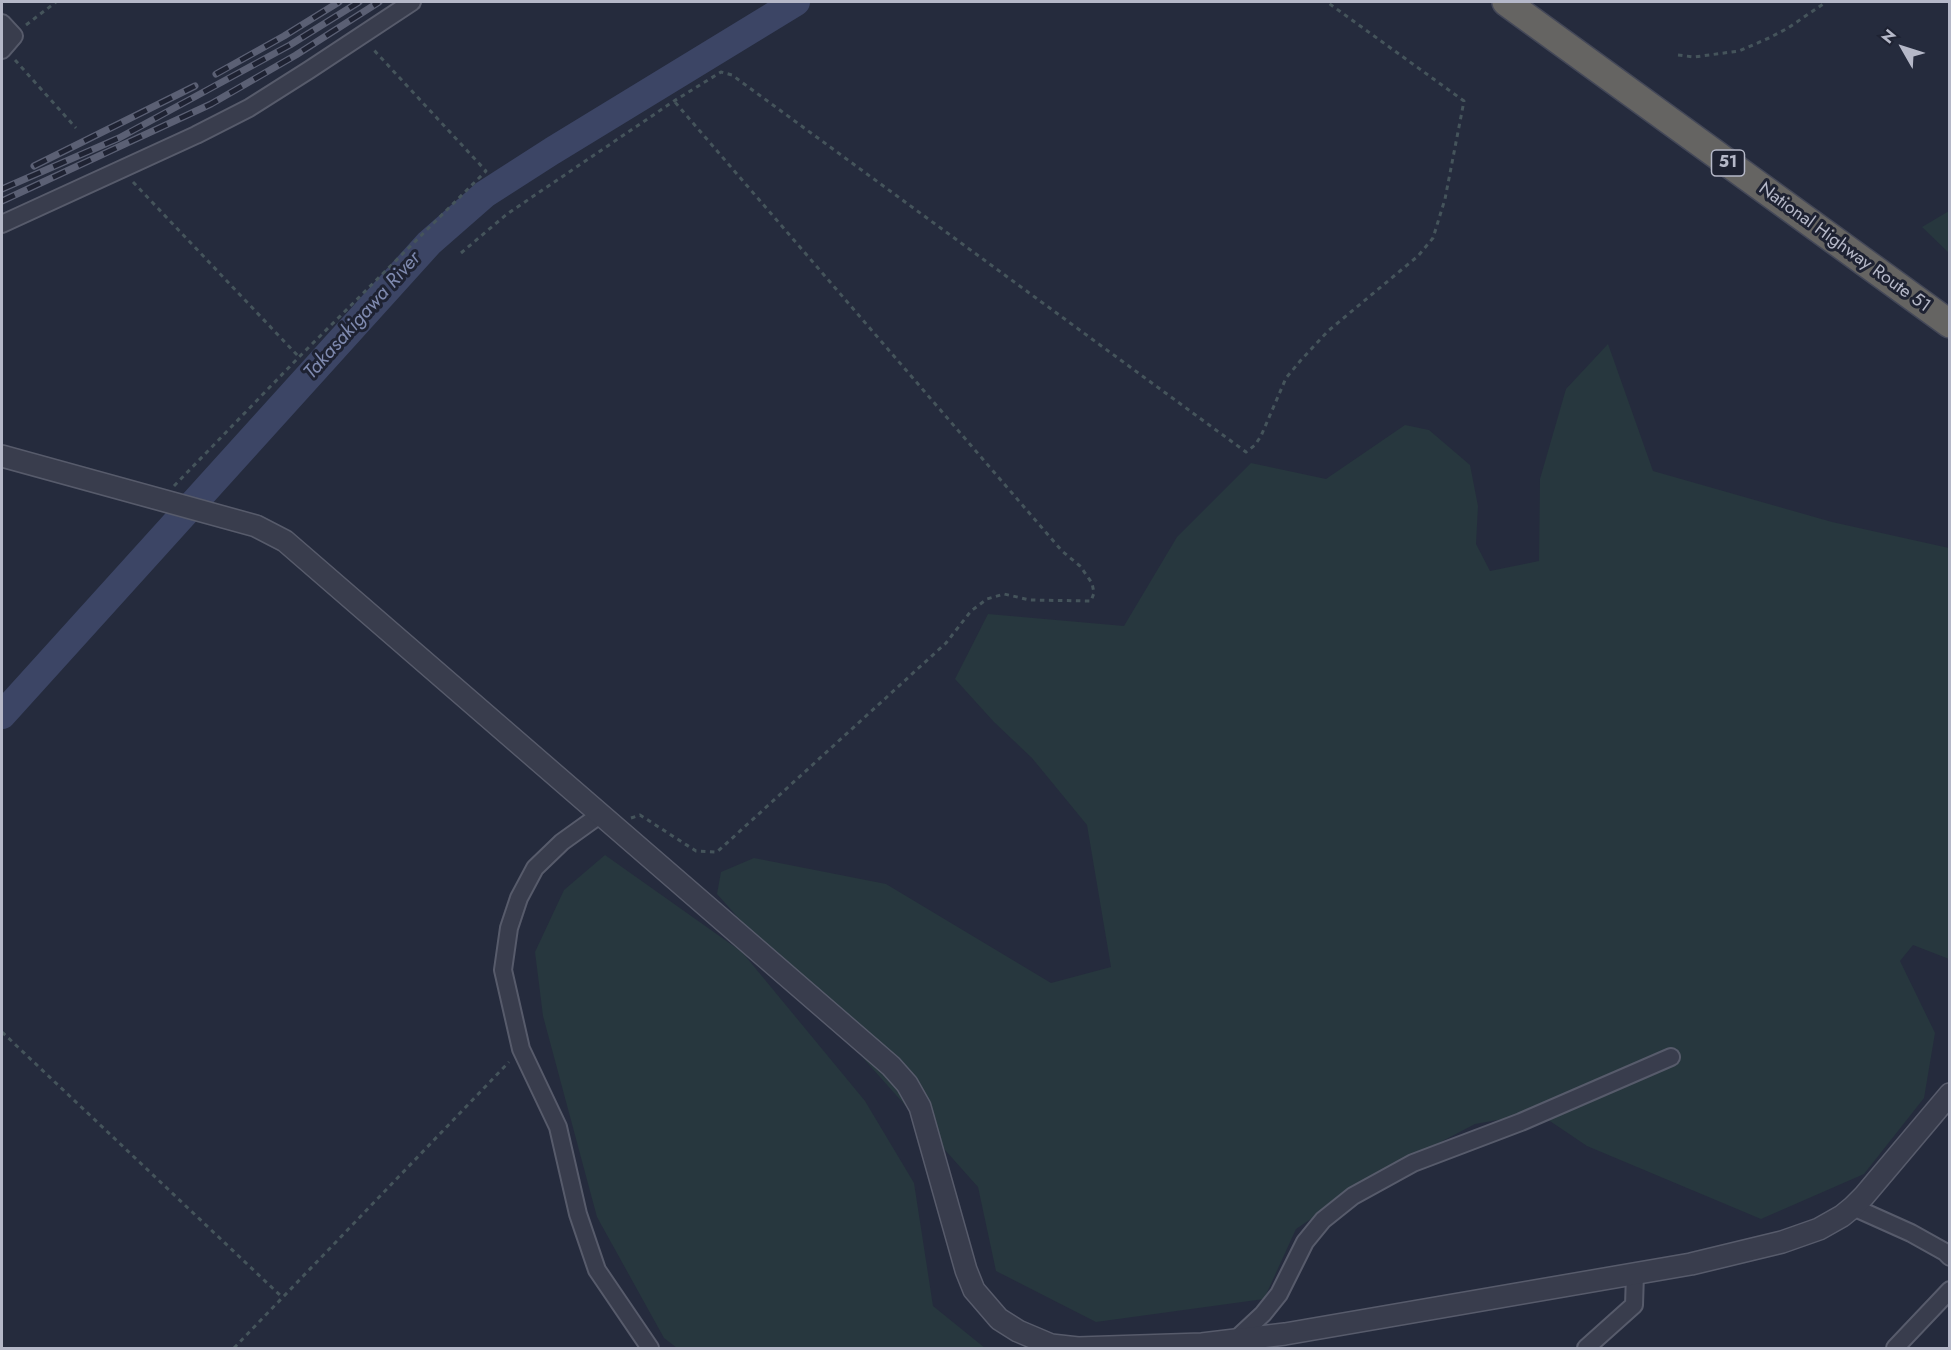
<!DOCTYPE html>
<html>
<head>
<meta charset="utf-8">
<style>
	body { margin:0 }
	#map { position:relative; width:1951px; height:1350px; overflow:hidden; background:#252b3d; font-family:Jost,sans-serif }
	canvas { display:block }
	.frame { position:absolute; inset:0; border:3px solid #b5b8c8; pointer-events:none }
	.north { position:absolute; left:1873px; top:18px; width:60px; height:60px; -webkit-text-stroke:4px #1e2232; paint-order:stroke; rotate:309deg; font-size:16px; font-weight:700; line-height:24px; text-align:center; color:#b5b8c8 }
	.north::after { content:''; display:block; margin:auto; width:21px; height:27px; background:#b5b8c8; clip-path:polygon(50% 0,100% 100%,50% 72%,0 100%) }
</style>
</head>
<body>
<div id="map">
<canvas width="1951" height="1350"></canvas>
<div class="frame"></div>
<div class="north">N</div>
</div>
<script>
const ctx = document.querySelector('canvas').getContext('2d');
ctx.lineJoin = 'round';
function fillPath(path, color) { ctx.fillStyle = color; ctx.fill(path, 'evenodd'); }
const poly = rows => new Path2D(rows.map(r => 'M' + r).join(''));
function stroke(path, color, width, dash) { ctx.strokeStyle = color; ctx.lineWidth = width; ctx.lineCap = dash ? 'butt' : 'round'; ctx.setLineDash(dash || []); ctx.stroke(path); }
function label(font, color, halo, rows, align = 'center') {
  ctx.font = font + ' Jost,sans-serif'; ctx.lineWidth = 6; ctx.setLineDash([]); ctx.textBaseline = 'middle'; ctx.strokeStyle = halo; ctx.fillStyle = color; for (const [text, x, y, turn = 0] of rows) {
    ctx.save(); ctx.translate(x, y); ctx.rotate((+turn || 0) * Math.PI / 180); ctx.textAlign = isNaN(turn) ? turn : align; if (halo) ctx.strokeText(text, 0, 0); ctx.fillText(text, 0, 0); ctx.restore();
  }
}
const green = poly([
	[1949,211,1949,253,1922,227],
	[1608,344,1653,471,1832,522,1949,548,1949,959,1913,945,1900,961,1935,1033,1924,1098,1864,1174,1761,1219,1587,1146,1538,1113,1475,1124,1370,1179,1296,1229,1264,1299,1096,1322,996,1271,978,1187,717,894,721,872,754,858,886,884,1051,983,1111,967,1087,825,1032,758,994,722,955,679,988,614,1124,626,1177,537,1251,463,1326,479,1405,425,1429,430,1470,465,1478,506,1476,544,1490,571,1539,561,1540,479,1566,389],
	[605,855,742,952,865,1101,914,1183,933,1306,985,1348,677,1348,664,1338,597,1217,543,1016,535,952,564,890]
]);
const river = poly([
	[2,715,429,243,485,194,552,151,796,2]
]);
const path = poly([
	[26,25,56,2],
	[1678,55,1694,57,1739,51,1769,38,1788,28,1826,2],
	[15,60,76,128],
	[133,182,299,357],
	[461,253,507,214,674,101,721,72,732,75,1246,452,1255,445,1261,436,1286,378,1301,360,1328,331,1418,256,1433,238,1445,199,1464,101,1327,2],
	[174,486,299,357,486,171,372,48],
	[631,818,640,815,696,851,717,852,946,643,971,611,987,599,1004,594,1030,600,1091,601,1094,593,1092,583,1080,566,1062,551,674,101],
	[2,1032,283,1298],
	[234,1348,509,1062]
]);
const minor = poly([
	[2,23,14,36,2,50],
	[2,224,196,135,249,108,309,70,412,2],
	[601,814,562,842,535,868,519,898,509,928,503,970,521,1049,558,1127,578,1214,597,1270,650,1348],
	[1853,1207,1911,1233,1945,1252,1950,1257],
	[1234,1341,1263,1314,1279,1294,1305,1242,1323,1220,1353,1196,1413,1163,1521,1122,1671,1057],
	[1586,1348,1634,1305,1635,1274],
	[1895,1348,1950,1290]
]);
const tertiary = poly([
	[2,456,256,526,285,541,891,1066,907,1084,920,1107,966,1270,974,1290,999,1319,1018,1331,1051,1345,1078,1348,1202,1344,1285,1334,1691,1264,1782,1242,1819,1229,1842,1216,1853,1207,1864,1196,1950,1094]
]);
const trunk = poly([
	[1506,2,1950,324]
]);
const rail = poly([
	[216,74,284,36,339,2],
	[34,166,195,86],
	[2,189,119,138,290,45,359,2],
	[2,201,211,104,296,55,379,2]
]);
const shields = [
	[1728,163,33]
];
const shieldNames = [
	["51",1728,163]
];
const streetNames = [
	["National Highway Route 51",1844,248,36]
];
const waterNames = [
	["Takasakigawa River",363,316,-48]
];
fillPath(green, '#27373e');
stroke(river, '#3c4565', 28);
stroke(minor, '#575b6b', 20);
stroke(tertiary, '#575b6b', 24);
stroke(trunk, '#444858', 30);
stroke(path, '#45545b', 3, [4.5, 4.5]);
stroke(minor, '#393d4d', 16);
stroke(tertiary, '#393d4d', 21);
stroke(trunk, '#656462', 27);
stroke(rail, '#5b6074', 7);
stroke(rail, '#1e2232', 4.5, [14]);
for (const [x, y, w] of shields) { const box = new Path2D(); box.roundRect(x - w / 2, y - 13, w, 26, 4.5); ctx.fillStyle = '#1e2232'; ctx.fill(box); stroke(box, '#b5b8c8', 1.5); }
label('bold 16px', '#b5b8c8', null, shieldNames);
label('18px', '#b5b8c8', '#1e2232', streetNames);
label('italic 20px', '#7e89ae', '#1e2232', waterNames);
</script>
</body>
</html>
